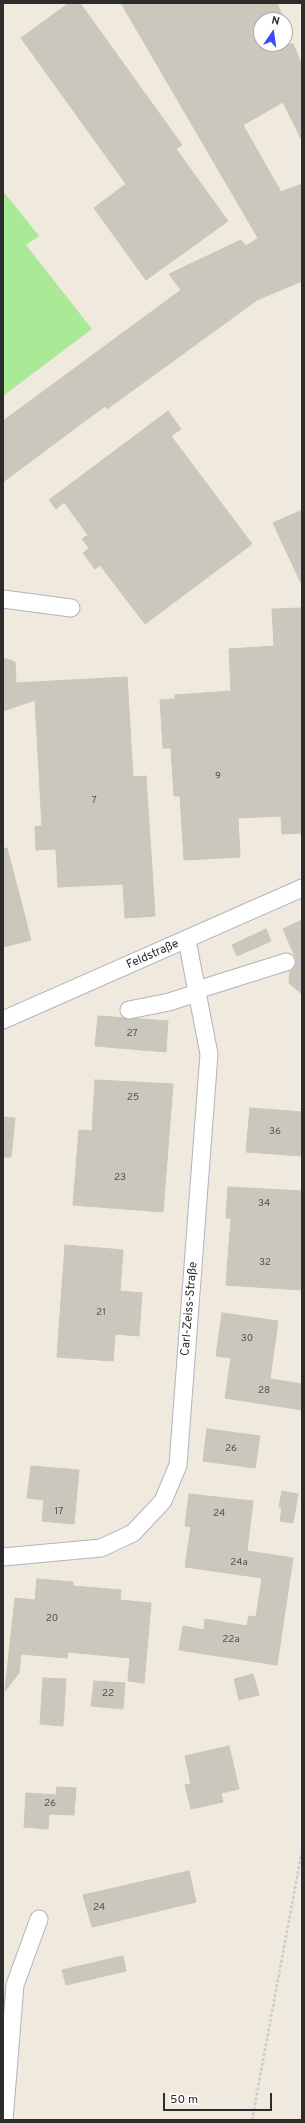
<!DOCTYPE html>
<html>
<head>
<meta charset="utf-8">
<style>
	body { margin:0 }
	#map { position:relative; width:305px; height:2123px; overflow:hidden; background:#efe9de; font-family:Overpass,sans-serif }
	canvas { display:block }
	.frame { position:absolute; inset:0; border:4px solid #2c2c2c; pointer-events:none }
	.north { position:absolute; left:253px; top:12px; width:40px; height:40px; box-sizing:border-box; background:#fff; border:1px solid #ababab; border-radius:50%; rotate:13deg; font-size:11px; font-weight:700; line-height:16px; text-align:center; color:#2c2c2c }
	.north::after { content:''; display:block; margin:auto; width:14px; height:18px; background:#3b4bff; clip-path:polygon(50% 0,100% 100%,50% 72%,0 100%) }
	.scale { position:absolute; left:163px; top:2093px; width:109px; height:18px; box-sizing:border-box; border:2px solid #2c2c2c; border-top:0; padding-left:5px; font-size:12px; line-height:14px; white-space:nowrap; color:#2c2c2c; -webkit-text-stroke:3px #fff; paint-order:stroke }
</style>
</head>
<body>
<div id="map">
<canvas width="305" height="2123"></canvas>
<div class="frame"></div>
<div class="north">N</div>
<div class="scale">50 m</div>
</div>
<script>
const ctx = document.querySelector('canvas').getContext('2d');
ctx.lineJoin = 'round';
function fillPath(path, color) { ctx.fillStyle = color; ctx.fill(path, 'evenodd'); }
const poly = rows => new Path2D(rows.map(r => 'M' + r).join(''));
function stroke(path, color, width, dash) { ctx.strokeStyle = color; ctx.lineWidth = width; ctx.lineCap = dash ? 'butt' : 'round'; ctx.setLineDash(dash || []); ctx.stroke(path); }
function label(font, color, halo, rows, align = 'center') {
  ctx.font = font + ' Overpass,sans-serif'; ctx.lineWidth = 3.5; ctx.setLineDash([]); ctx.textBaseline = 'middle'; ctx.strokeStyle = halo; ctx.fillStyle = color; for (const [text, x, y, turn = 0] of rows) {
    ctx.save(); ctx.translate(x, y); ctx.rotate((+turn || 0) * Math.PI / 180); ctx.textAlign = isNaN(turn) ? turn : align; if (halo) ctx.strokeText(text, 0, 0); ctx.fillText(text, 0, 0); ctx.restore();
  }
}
const green = poly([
	[3,191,39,236,26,245,92,329,3,396]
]);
const building = poly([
	[69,3,80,3,182,145,176,149,228,221,146,280,94,208,126,184,21,38,69,3],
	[121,3,277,3,284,20,261,20,261,44,293,44,302,65,302,141,283,102,243,125,281,192,302,184,302,281,257,300,107,409,105,406,3,482,3,421,181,290,169,274,241,240,246,246,258,238,121,3],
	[168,411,181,429,171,436,252,544,145,624,100,565,95,569,83,553,89,548,82,539,88,535,64,502,56,509,49,500,168,411],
	[302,510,302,585,273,523,302,510],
	[302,608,302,833,282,834,281,816,238,818,240,857,184,860,180,796,174,796,171,748,163,748,160,700,175,699,175,695,231,691,229,649,274,646,272,609,302,608],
	[3,658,15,662,16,683,127,677,133,777,146,776,155,916,125,918,123,884,58,887,56,849,36,850,35,827,42,826,35,700,3,711,3,658],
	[7,848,31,940,3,947,3,849,7,848],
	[302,920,302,994,289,983,290,971,296,965,296,959,283,929,302,920],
	[266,929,271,941,237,956,232,945,266,929],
	[98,1016,168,1021,166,1052,95,1046,98,1016],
	[95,1080,173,1084,163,1212,73,1205,79,1130,92,1131,95,1080],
	[250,1108,302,1112,302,1156,246,1152,250,1108],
	[3,1117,15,1118,11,1157,3,1157,3,1117],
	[228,1187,302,1191,302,1290,226,1285,231,1218,226,1218,228,1187],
	[65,1245,123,1250,120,1291,142,1293,139,1336,115,1334,113,1361,57,1357,65,1245],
	[222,1313,278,1321,270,1379,302,1384,302,1410,225,1398,231,1358,216,1356,222,1313],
	[207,1429,260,1436,255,1468,203,1461,207,1429],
	[31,1466,79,1470,74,1524,42,1521,44,1500,27,1498,31,1466],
	[282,1491,298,1494,293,1523,280,1521,282,1507,279,1507,282,1491],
	[189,1494,253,1501,247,1551,293,1558,277,1665,179,1650,183,1626,204,1630,205,1619,247,1626,249,1616,256,1617,262,1578,185,1567,191,1527,185,1526,189,1494],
	[37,1579,73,1582,73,1586,121,1590,120,1600,151,1603,144,1683,128,1681,130,1658,68,1652,67,1658,21,1654,19,1673,5,1691,15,1598,35,1600,37,1579],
	[253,1674,259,1695,239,1700,234,1679,253,1674],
	[43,1678,66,1679,63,1726,40,1724,43,1678],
	[94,1681,125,1683,123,1709,91,1706,94,1681],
	[229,1746,239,1789,221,1793,223,1802,191,1809,185,1785,191,1784,185,1756,229,1746],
	[57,1787,76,1788,74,1815,49,1814,48,1829,24,1827,26,1793,56,1795,57,1787],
	[189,1871,196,1902,92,1927,83,1895,189,1871],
	[123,1956,126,1971,66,1985,62,1970,123,1956]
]);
const path = poly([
	[252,2120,302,1850]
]);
const minor = poly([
	[3,599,71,608],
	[197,990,286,962],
	[129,1010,169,1002,197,993],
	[3,1020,302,888],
	[3,1557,101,1548,133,1533,163,1501,178,1465,209,1054,187,940],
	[4,2120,15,1985,39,1919]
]);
const numberNames = [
	["9",218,777],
	["7",94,801],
	["27",132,1034],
	["25",133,1098],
	["36",275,1132],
	["23",120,1178],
	["34",264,1204],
	["32",265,1263],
	["21",101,1313],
	["30",247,1339],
	["28",264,1391],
	["26",231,1449],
	["17",59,1512],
	["24",219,1514],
	["24a",239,1563],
	["20",52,1619],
	["22a",231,1640],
	["22",108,1694],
	["26",50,1804],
	["24",99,1908]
];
const streetNames = [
	["Feldstraße",153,955,-24],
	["Carl-Zeiss-Straße",190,1309,-85]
];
fillPath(green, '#aae996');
fillPath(building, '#cac7bc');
stroke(building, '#cbc6b7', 1);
stroke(minor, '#b2b2c1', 19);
stroke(path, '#ccc', 2.5, [3, 2]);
stroke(minor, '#fff', 17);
label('10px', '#545350', null, numberNames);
label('12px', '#2c2c2c', '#fff', streetNames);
</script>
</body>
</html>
